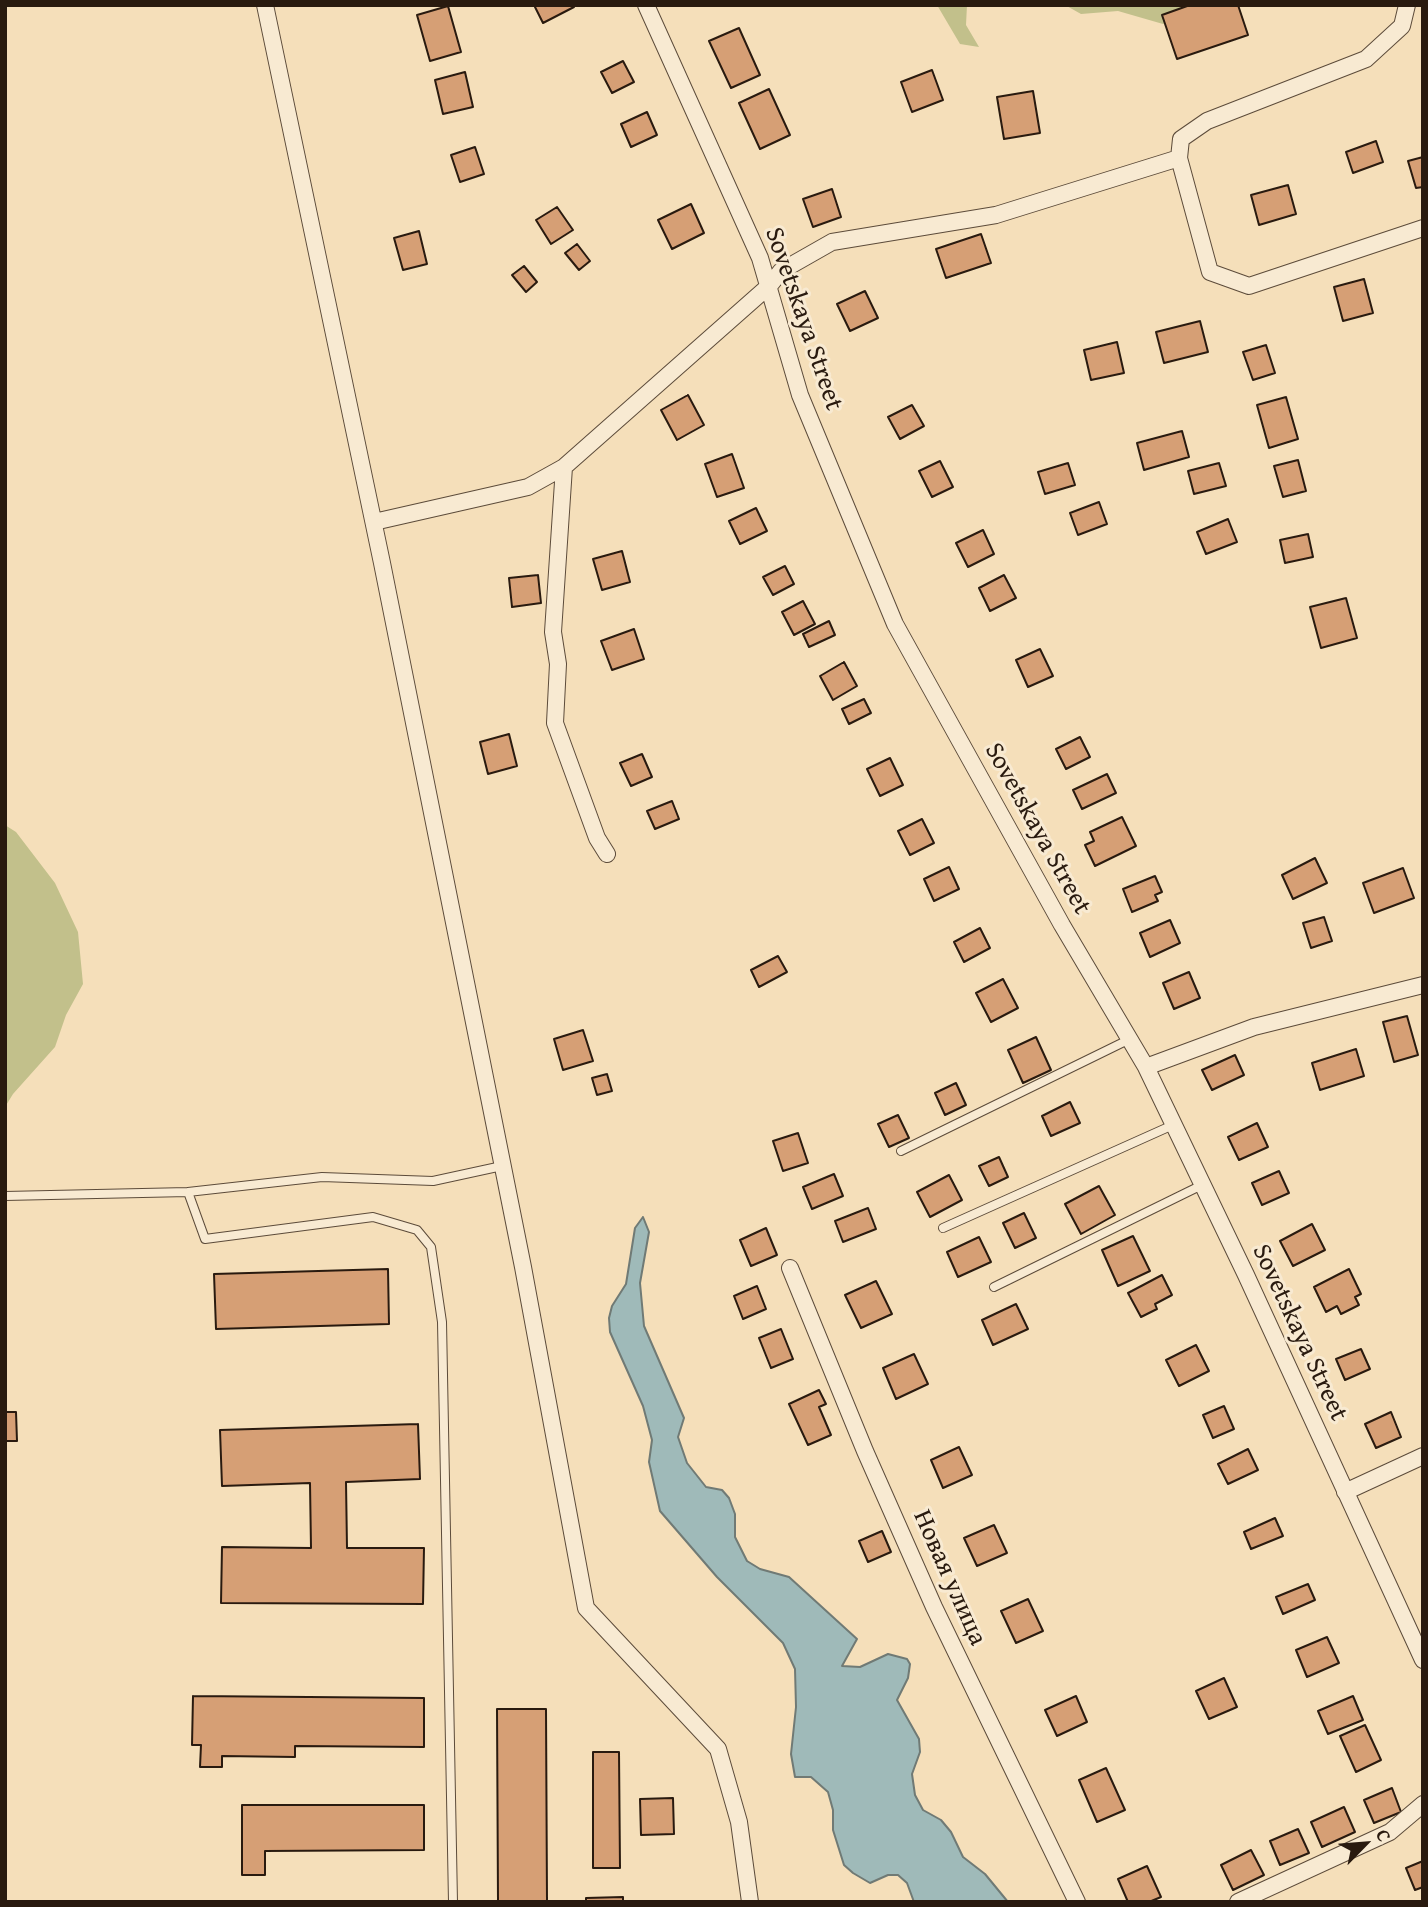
<!DOCTYPE html>
<html>
<head>
<meta charset="utf-8">
<style>
	body { margin:0 }
	#map { position:relative; width:1428px; height:1907px; overflow:hidden; background:#f5dfba; font-family:"Gentium Book Plus",serif }
	canvas { display:block }
	.frame { position:absolute; inset:0; border:7px solid #291a0f; pointer-events:none }
	.north { position:absolute; left:1330px; top:1809px; width:70px; height:70px; -webkit-text-stroke:5px #f8ead2; paint-order:stroke; rotate:65deg; font-size:19px; font-weight:700; line-height:28px; text-align:center; color:#291a0f }
	.north::after { content:''; display:block; margin:auto; width:24px; height:32px; background:#291a0f; clip-path:polygon(50% 0,100% 100%,50% 72%,0 100%) }
</style>
</head>
<body>
<div id="map">
<canvas width="1428" height="1907"></canvas>
<div class="frame"></div>
<div class="north">С</div>
</div>
<script>
const ctx = document.querySelector('canvas').getContext('2d');
ctx.lineJoin = 'round';
function fillPath(path, color) { ctx.fillStyle = color; ctx.fill(path, 'evenodd'); }
const poly = rows => new Path2D(rows.map(r => 'M' + r).join(''));
function stroke(path, color, width, dash) { ctx.strokeStyle = color; ctx.lineWidth = width; ctx.lineCap = dash ? 'butt' : 'round'; ctx.setLineDash(dash || []); ctx.stroke(path); }
function label(font, color, halo, rows, align = 'center') {
  ctx.font = font + ' "Gentium Book Plus",serif'; ctx.lineWidth = 6; ctx.setLineDash([]); ctx.textBaseline = 'middle'; ctx.strokeStyle = halo; ctx.fillStyle = color; for (const [text, x, y, turn = 0] of rows) {
    ctx.save(); ctx.translate(x, y); ctx.rotate((+turn || 0) * Math.PI / 180); ctx.textAlign = isNaN(turn) ? turn : align; if (halo) ctx.strokeText(text, 0, 0); ctx.fillText(text, 0, 0); ctx.restore();
  }
}
const green = poly([
	[937,5,967,5,966,25,979,47,960,44],
	[1065,5,1213,5,1163,24,1118,11,1081,14],
	[5,825,16,832,55,883,78,932,83,984,66,1015,55,1047,13,1094,5,1107]
]);
const water = poly([
	[643,1217,649,1232,640,1283,644,1326,684,1418,678,1437,687,1463,706,1487,722,1490,729,1498,735,1514,735,1537,747,1561,760,1569,789,1577,857,1639,842,1666,860,1667,888,1654,907,1659,910,1664,908,1678,897,1700,919,1739,920,1752,912,1774,915,1795,923,1810,941,1820,951,1832,963,1857,985,1874,1008,1902,914,1902,907,1883,898,1875,888,1875,870,1883,853,1873,844,1865,833,1830,833,1810,828,1792,811,1777,795,1777,791,1754,796,1707,795,1669,783,1643,717,1577,660,1511,649,1462,652,1440,643,1406,610,1332,609,1318,612,1306,626,1284,635,1228,643,1217]
]);
const building = poly([
	[534,5,573,5,574,7,543,23,534,5],
	[1190,5,1238,5,1248,35,1177,59,1162,15,1190,5],
	[448,6,461,52,430,61,417,15,448,6],
	[739,28,760,75,731,88,709,41,739,28],
	[623,61,634,82,612,93,601,72,623,61],
	[932,70,943,100,912,112,901,82,932,70],
	[465,72,473,107,443,114,435,80,465,72],
	[769,89,790,135,760,149,739,103,769,89],
	[1033,91,1040,133,1004,139,997,97,1033,91],
	[647,112,657,135,631,147,621,124,647,112],
	[1376,141,1383,162,1353,173,1346,152,1376,141],
	[475,147,484,174,460,182,451,155,475,147],
	[1423,157,1423,187,1416,188,1408,161,1423,157],
	[1288,185,1296,214,1259,225,1251,195,1288,185],
	[832,189,841,217,813,227,803,199,832,189],
	[691,204,704,233,672,249,658,220,691,204],
	[557,207,573,230,551,244,536,220,557,207],
	[419,231,427,264,403,270,394,238,419,231],
	[981,234,991,263,946,278,936,249,981,234],
	[577,244,590,261,579,270,565,253,577,244],
	[524,266,537,282,526,292,512,275,524,266],
	[1364,279,1373,313,1343,321,1334,287,1364,279],
	[865,291,878,318,850,331,837,304,865,291],
	[1200,321,1208,352,1164,363,1156,332,1200,321],
	[1117,342,1124,373,1091,380,1084,350,1117,342],
	[1266,345,1275,373,1253,380,1243,352,1266,345],
	[688,395,704,425,677,440,661,410,688,395],
	[1286,397,1298,439,1269,448,1257,405,1286,397],
	[912,405,924,426,900,439,888,417,912,405],
	[1182,431,1189,457,1144,470,1137,443,1182,431],
	[732,454,744,488,717,497,705,464,732,454],
	[1298,460,1306,491,1283,497,1274,466,1298,460],
	[940,461,953,487,932,497,919,471,940,461],
	[1068,463,1075,485,1045,494,1038,472,1068,463],
	[1219,463,1226,486,1194,494,1188,471,1219,463],
	[1099,502,1107,524,1078,535,1070,513,1099,502],
	[756,508,767,531,740,544,729,521,756,508],
	[1228,519,1237,542,1206,554,1197,532,1228,519],
	[983,530,994,554,968,567,956,543,983,530],
	[1308,534,1313,557,1285,563,1280,540,1308,534],
	[622,551,630,582,602,590,593,559,622,551],
	[785,566,794,584,773,595,763,577,785,566],
	[538,575,541,603,512,607,509,578,538,575],
	[1004,575,1016,598,990,611,979,588,1004,575],
	[1346,598,1357,638,1321,648,1310,607,1346,598],
	[803,601,815,624,794,635,782,612,803,601],
	[829,621,835,635,809,647,803,634,829,621],
	[634,629,644,659,612,670,601,641,634,629],
	[1040,649,1053,676,1028,687,1016,660,1040,649],
	[844,662,857,686,833,700,820,676,844,662],
	[864,699,871,713,849,724,842,709,864,699],
	[509,734,517,766,488,774,480,742,509,734],
	[1080,737,1090,757,1066,769,1056,749,1080,737],
	[642,754,652,777,631,786,620,763,642,754],
	[890,758,903,785,880,796,867,769,890,758],
	[1107,774,1116,793,1082,809,1073,790,1107,774],
	[672,801,679,819,655,829,647,811,672,801],
	[1122,817,1136,846,1095,866,1085,845,1094,841,1090,832,1122,817],
	[922,819,934,843,910,855,898,831,922,819],
	[1315,858,1327,883,1293,899,1282,875,1315,858],
	[949,867,959,889,934,901,924,879,949,867],
	[1403,868,1414,898,1374,913,1363,883,1403,868],
	[1155,876,1162,892,1155,895,1158,901,1132,912,1123,889,1155,876],
	[1324,917,1332,941,1311,948,1303,923,1324,917],
	[1170,920,1180,943,1150,957,1140,933,1170,920],
	[980,928,990,948,964,962,954,942,980,928],
	[778,956,787,972,759,987,751,970,778,956],
	[1189,972,1200,998,1174,1009,1163,983,1189,972],
	[1003,979,1018,1008,991,1022,976,993,1003,979],
	[1407,1016,1418,1055,1394,1062,1383,1022,1407,1016],
	[583,1030,593,1061,563,1070,554,1039,583,1030],
	[1036,1037,1051,1070,1023,1083,1008,1050,1036,1037],
	[1356,1049,1364,1076,1320,1090,1312,1063,1356,1049],
	[1235,1055,1244,1075,1212,1090,1202,1070,1235,1055],
	[607,1074,612,1091,597,1095,592,1078,607,1074],
	[956,1083,966,1105,945,1115,935,1093,956,1083],
	[1070,1102,1080,1123,1051,1136,1042,1116,1070,1102],
	[898,1115,909,1138,889,1147,878,1124,898,1115],
	[1257,1123,1268,1147,1239,1160,1228,1137,1257,1123],
	[798,1133,808,1163,783,1171,773,1141,798,1133],
	[999,1157,1008,1177,989,1186,979,1166,999,1157],
	[1279,1171,1289,1193,1262,1205,1252,1183,1279,1171],
	[834,1174,843,1196,812,1209,803,1187,834,1174],
	[949,1175,962,1200,930,1217,917,1192,949,1175],
	[1099,1186,1115,1215,1081,1234,1065,1204,1099,1186],
	[868,1208,876,1229,843,1242,835,1221,868,1208],
	[1024,1213,1036,1238,1015,1248,1003,1223,1024,1213],
	[1312,1224,1325,1250,1293,1266,1280,1241,1312,1224],
	[766,1228,777,1255,751,1266,740,1240,766,1228],
	[1133,1236,1150,1271,1118,1286,1102,1250,1133,1236],
	[979,1237,991,1262,958,1277,947,1252,979,1237],
	[388,1269,389,1324,216,1329,214,1274,388,1269],
	[1349,1269,1361,1294,1355,1297,1359,1305,1341,1314,1337,1306,1326,1312,1314,1287,1349,1269],
	[1162,1275,1172,1295,1155,1304,1157,1309,1141,1317,1128,1293,1162,1275],
	[876,1281,892,1314,861,1328,845,1295,876,1281],
	[757,1286,766,1309,743,1319,734,1296,757,1286],
	[1016,1304,1028,1329,993,1345,982,1320,1016,1304],
	[781,1329,793,1359,771,1368,759,1338,781,1329],
	[1196,1345,1209,1371,1179,1386,1166,1360,1196,1345],
	[1361,1349,1370,1369,1345,1380,1336,1359,1361,1349],
	[914,1354,928,1384,896,1399,883,1368,914,1354],
	[819,1390,826,1404,819,1407,831,1435,808,1445,789,1404,819,1390],
	[1224,1406,1234,1429,1213,1438,1203,1415,1224,1406],
	[5,1412,16,1412,17,1441,5,1441,5,1412],
	[1391,1412,1401,1437,1376,1448,1365,1424,1391,1412],
	[418,1424,420,1479,346,1482,347,1548,424,1548,423,1604,221,1603,222,1547,311,1548,310,1483,222,1486,220,1430,418,1424],
	[959,1447,972,1475,943,1488,931,1460,959,1447],
	[1248,1449,1258,1470,1228,1484,1218,1464,1248,1449],
	[1275,1518,1283,1536,1251,1549,1244,1532,1275,1518],
	[994,1525,1007,1553,977,1566,964,1538,994,1525],
	[882,1531,891,1552,868,1562,859,1541,882,1531],
	[1308,1584,1315,1600,1283,1614,1276,1597,1308,1584],
	[1028,1599,1043,1631,1016,1643,1001,1611,1028,1599],
	[1327,1637,1339,1663,1307,1677,1296,1650,1327,1637],
	[1224,1678,1237,1707,1209,1719,1196,1691,1224,1678],
	[193,1696,424,1698,424,1747,295,1746,295,1757,222,1756,222,1767,200,1767,201,1745,192,1745,193,1696],
	[1076,1696,1087,1722,1057,1736,1045,1710,1076,1696],
	[1353,1696,1363,1720,1328,1734,1318,1711,1353,1696],
	[497,1709,546,1709,547,1902,498,1902,497,1709],
	[1365,1725,1381,1760,1356,1772,1340,1736,1365,1725],
	[593,1752,619,1752,620,1868,593,1868,593,1752],
	[1106,1768,1125,1810,1097,1822,1079,1780,1106,1768],
	[1392,1788,1401,1812,1374,1823,1364,1800,1392,1788],
	[673,1798,674,1834,641,1835,640,1799,673,1798],
	[242,1805,424,1805,424,1850,265,1851,265,1875,242,1875,242,1805],
	[1344,1807,1355,1832,1322,1847,1311,1822,1344,1807],
	[1298,1829,1309,1853,1280,1865,1270,1841,1298,1829],
	[1251,1850,1264,1875,1233,1890,1221,1865,1251,1850],
	[1423,1861,1423,1887,1415,1890,1406,1868,1423,1861],
	[1147,1866,1161,1897,1149,1902,1128,1902,1118,1879,1147,1866],
	[623,1897,623,1902,586,1902,586,1898,623,1897]
]);
const service = poly([
	[901,1151,1130,1039],
	[5,1196,188,1192],
	[943,1228,1173,1125],
	[994,1287,1202,1185],
	[453,1902,442,1322,431,1247,417,1230,373,1217,205,1239,188,1192,322,1177,433,1181,502,1166]
]);
const minor = poly([
	[265,5,382,563,523,1267,586,1608,718,1749,739,1822,750,1902],
	[646,5,760,258,800,395,895,624,1062,925,1146,1067,1246,1275,1423,1660],
	[1179,158,1210,272,1249,286,1423,228],
	[564,467,553,632,558,664,555,723,597,838,607,854],
	[374,522,528,487,564,467,770,285,781,271,832,242,996,215,1179,158,1181,139,1207,121,1366,59,1402,26,1407,5],
	[1146,1067,1254,1027,1423,985],
	[790,1268,865,1451,934,1607,1077,1902],
	[1345,1492,1423,1456],
	[1238,1902,1390,1832,1423,1804]
]);
const streetNames = [
	["Sovetskaya Street",803,319,71],
	["Sovetskaya Street",1037,829,61],
	["Sovetskaya Street",1299,1333,65],
	["Новая улица",949,1578,66]
];
fillPath(green, '#c2c08b');
fillPath(water, '#9fbab9');
stroke(water, '#707a75', 2);
fillPath(building, '#d69f75');
stroke(building, '#291a0f', 2);
stroke(service, '#5c4b3a', 10);
stroke(minor, '#5c4b3a', 18);
stroke(service, '#f8ead2', 8);
stroke(minor, '#f8ead2', 16);
label('26px', '#291a0f', '#f8ead2', streetNames);
</script>
</body>
</html>
